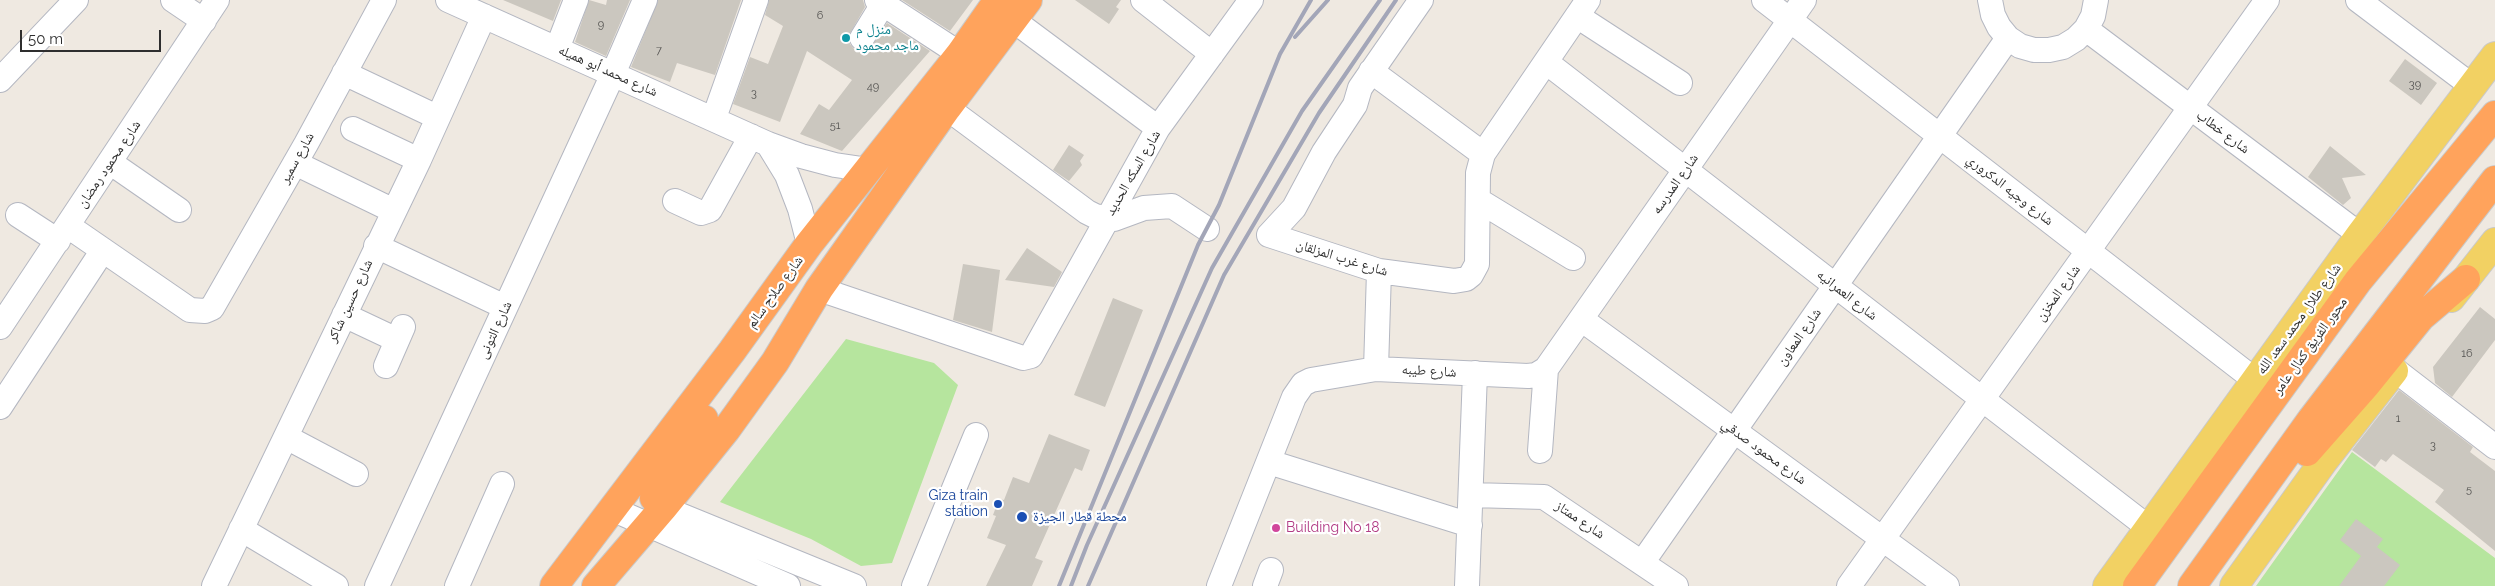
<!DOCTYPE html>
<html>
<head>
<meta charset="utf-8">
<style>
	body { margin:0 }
	#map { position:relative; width:2495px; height:586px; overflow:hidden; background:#efe9e1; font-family:Raleway,sans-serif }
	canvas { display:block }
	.scale { position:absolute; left:20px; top:30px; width:141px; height:22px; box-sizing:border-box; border:2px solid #2e2e2e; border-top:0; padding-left:6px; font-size:15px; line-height:18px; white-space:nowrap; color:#2e2e2e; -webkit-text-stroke:4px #fff; paint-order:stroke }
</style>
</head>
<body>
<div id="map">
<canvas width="2495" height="586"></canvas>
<div class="scale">50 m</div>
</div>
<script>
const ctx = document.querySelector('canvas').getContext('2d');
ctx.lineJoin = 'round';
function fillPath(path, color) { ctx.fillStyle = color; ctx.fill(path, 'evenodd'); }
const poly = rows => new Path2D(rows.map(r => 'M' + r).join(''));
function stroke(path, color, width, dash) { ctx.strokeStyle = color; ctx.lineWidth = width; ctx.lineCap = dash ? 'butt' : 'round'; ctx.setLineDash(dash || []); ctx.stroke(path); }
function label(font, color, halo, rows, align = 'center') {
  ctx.font = font + ' Raleway,"Noto Naskh Arabic",sans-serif'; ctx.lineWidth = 4.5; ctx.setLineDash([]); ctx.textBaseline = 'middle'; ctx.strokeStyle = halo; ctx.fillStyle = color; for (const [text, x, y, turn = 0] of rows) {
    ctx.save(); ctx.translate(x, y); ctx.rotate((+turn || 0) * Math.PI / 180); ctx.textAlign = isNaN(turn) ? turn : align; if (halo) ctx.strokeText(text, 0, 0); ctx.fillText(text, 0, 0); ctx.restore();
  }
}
const green = poly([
	[846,339,934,363,958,385,892,563,861,566,811,539,720,502],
	[2352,452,2495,558,2495,586,2256,586]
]);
const building = poly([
	[503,0,561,0,553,21],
	[589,0,606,5,607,0,630,0,606,56,575,42],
	[658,0,741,0,715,75,677,63,670,82,631,67],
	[769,0,863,0,865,7,848,37,850,44,854,49,862,52,869,50,887,23,930,51,842,151,800,134,819,104,829,110,852,80,807,51,780,122,733,104,750,57,768,64,783,26,765,15],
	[902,0,973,0,950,31],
	[1075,0,1121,0,1116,7,1119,9,1109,24],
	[2405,59,2437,83,2421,105,2389,81],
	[1069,145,1084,155,1080,161,1082,165,1069,181,1053,170],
	[2330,146,2366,175,2342,178,2351,198,2343,205,2308,177],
	[1027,248,1062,272,1054,287,1005,280],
	[963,264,1000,270,992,332,953,320],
	[1113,298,1143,310,1105,407,1074,395],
	[2480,307,2495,319,2495,340,2452,397,2435,383,2433,367],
	[2399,390,2473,447,2470,452,2495,471,2495,551,2435,502,2444,490,2393,454,2386,462,2381,459,2375,467,2352,450],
	[1049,434,1090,450,1082,471,1075,468,1035,558,1043,561,1032,586,986,586,1006,545,987,538,996,516,993,515,999,499,1004,500,1013,477,1029,483],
	[2356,519,2383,539,2377,547,2400,565,2384,586,2339,586,2361,556,2340,540]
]);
const minor = poly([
	[173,0,204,21],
	[448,0,768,144,801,156,835,165,869,170],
	[877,0,960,54],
	[1143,0,1212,54],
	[1764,0,2255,380],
	[1990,0,1993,15,1999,27,2008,38,2020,46,2034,50,2049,50,2063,47,2076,39,2086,29,2093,16,2096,0],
	[2358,0,2472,86],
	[1577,16,1680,83],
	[1013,20,1158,128],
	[2086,29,2360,235],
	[862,38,883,4],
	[557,49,576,0],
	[1546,62,2149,528],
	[1371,71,1483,154],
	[344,73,437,117],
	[0,80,76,0],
	[947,108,1087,212,1095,216,1114,219,1144,208,1172,206,1207,229],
	[714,118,756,0],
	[353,129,419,160],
	[768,144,787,175,800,209,809,244],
	[111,163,179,210],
	[295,163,394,211],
	[1478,200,1573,258],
	[675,201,701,213,710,210,751,136],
	[18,215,58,241],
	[68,226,190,310,205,311,212,308,306,144,384,0],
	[1269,235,1379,271,1454,281,1466,279,1471,275,1477,264,1478,173,1483,154,1588,0],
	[1269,235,1294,208,1324,152,1355,105,1360,88,1421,0],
	[376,246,505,307],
	[819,289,1023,358,1031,356,1158,128,1251,0],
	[344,315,397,340],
	[1581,319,1947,586],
	[0,327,217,0],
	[386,366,403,327],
	[1376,369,1379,271],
	[2395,370,2495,447],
	[0,407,103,250],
	[286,437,356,474],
	[1540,451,1546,369],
	[1269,462,1470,525],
	[1471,495,1544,497,1676,586],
	[663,508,854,586],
	[612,509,788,586],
	[241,529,336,586],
	[1642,563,2008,38],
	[214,586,419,160,484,16],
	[377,586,613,74,645,0],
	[457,586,502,484],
	[914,586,976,435],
	[1219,586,1294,397,1303,384,1311,380,1376,369,1528,376,1536,375,1546,369,1804,0],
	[1265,586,1271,570],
	[1467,586,1475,373],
	[1849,586,2267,0]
]);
const major = poly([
	[2451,298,2495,242],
	[2107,586,2360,235,2495,56],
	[2234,586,2323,462,2394,371]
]);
const highway = poly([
	[2307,452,2366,385,2421,317,2466,279],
	[663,508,654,498,656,484,704,419],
	[554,586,732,351,809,244,960,54,998,0],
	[596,586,663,508,726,430,775,362,819,289,947,108,1028,0],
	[2137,586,2358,281,2495,115],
	[2192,586,2311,420,2495,180]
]);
const rail = poly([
	[1295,37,1328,0],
	[1059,586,1198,245,1219,205,1280,54,1311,0],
	[1071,586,1087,545,1212,268,1302,111,1380,0],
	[1088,586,1224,275,1319,113,1396,0]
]);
const markers = [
	[846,38,5,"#0f9aa8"],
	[998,504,5,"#1a4fb4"],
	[1022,517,6,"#1a4fb4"],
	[1276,528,5,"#d1479c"]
];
const numberNames = [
	["6",820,16],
	["9",601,25],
	["7",659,51],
	["39",2415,85],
	["49",873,87],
	["3",754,94],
	["51",835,126],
	["16",2467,354],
	["1",2398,419],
	["3",2433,446],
	["5",2469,490]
];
const cultureNames = [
	["منزل م",856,30],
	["ماجد محمود",856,46]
];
const streetNames = [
	["شارع محمد أبو هميله",608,71,24],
	["شارع خطاب",2223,132,37],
	["شارع سمير",297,158,-61],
	["شارع محمود رمضان",109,164,-56],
	["شارع السكه الحديد",1133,173,-60],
	["شارع المدرسه",1675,184,-55],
	["شارع وجيه الدكروري",2010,190,38],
	["شارع غرب المزلقان",1342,258,17],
	["شارع صلاح سالم",775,292,-54],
	["شارع المخزن",2058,293,-54],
	["شارع العمرانيه",1847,295,38],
	["شارع حسين شاكر",350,301,-65],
	["شارع طلال محمد سعد الله",2299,319,-54],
	["شارع التونى",495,330,-65],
	["شارع المعاون",1799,337,-55],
	["محور الفريق كمال عامر",2310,346,-54],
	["شارع طيبه",1429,371,3],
	["شارع محمود صدقي",1764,452,36],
	["شارع ممتاز",1580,520,34]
];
const transitNames = [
	["Giza train",988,496],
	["station",988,512],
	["محطة قطار الجيزة",1033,517,"left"]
];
const hotelNames = [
	["Building No 18",1286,528]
];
fillPath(green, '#b6e59e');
fillPath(building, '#cbc7bf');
stroke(minor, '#b4b7c1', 26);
stroke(major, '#c9c9c9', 30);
stroke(highway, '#c9c9c9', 30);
stroke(minor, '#fff', 24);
stroke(major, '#f2d163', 28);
stroke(highway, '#ffa35c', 28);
stroke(rail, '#a3a6b8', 4);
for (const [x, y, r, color] of markers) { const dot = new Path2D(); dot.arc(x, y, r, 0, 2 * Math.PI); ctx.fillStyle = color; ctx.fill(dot); stroke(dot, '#fff', 2); }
label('11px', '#555452', null, numberNames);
label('14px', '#0d838f', '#fff', cultureNames, 'left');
label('14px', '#2e2e2e', '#fff', streetNames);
label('14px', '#164399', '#fff', transitNames, 'right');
label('14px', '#b23c85', '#fff', hotelNames, 'left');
</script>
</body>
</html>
